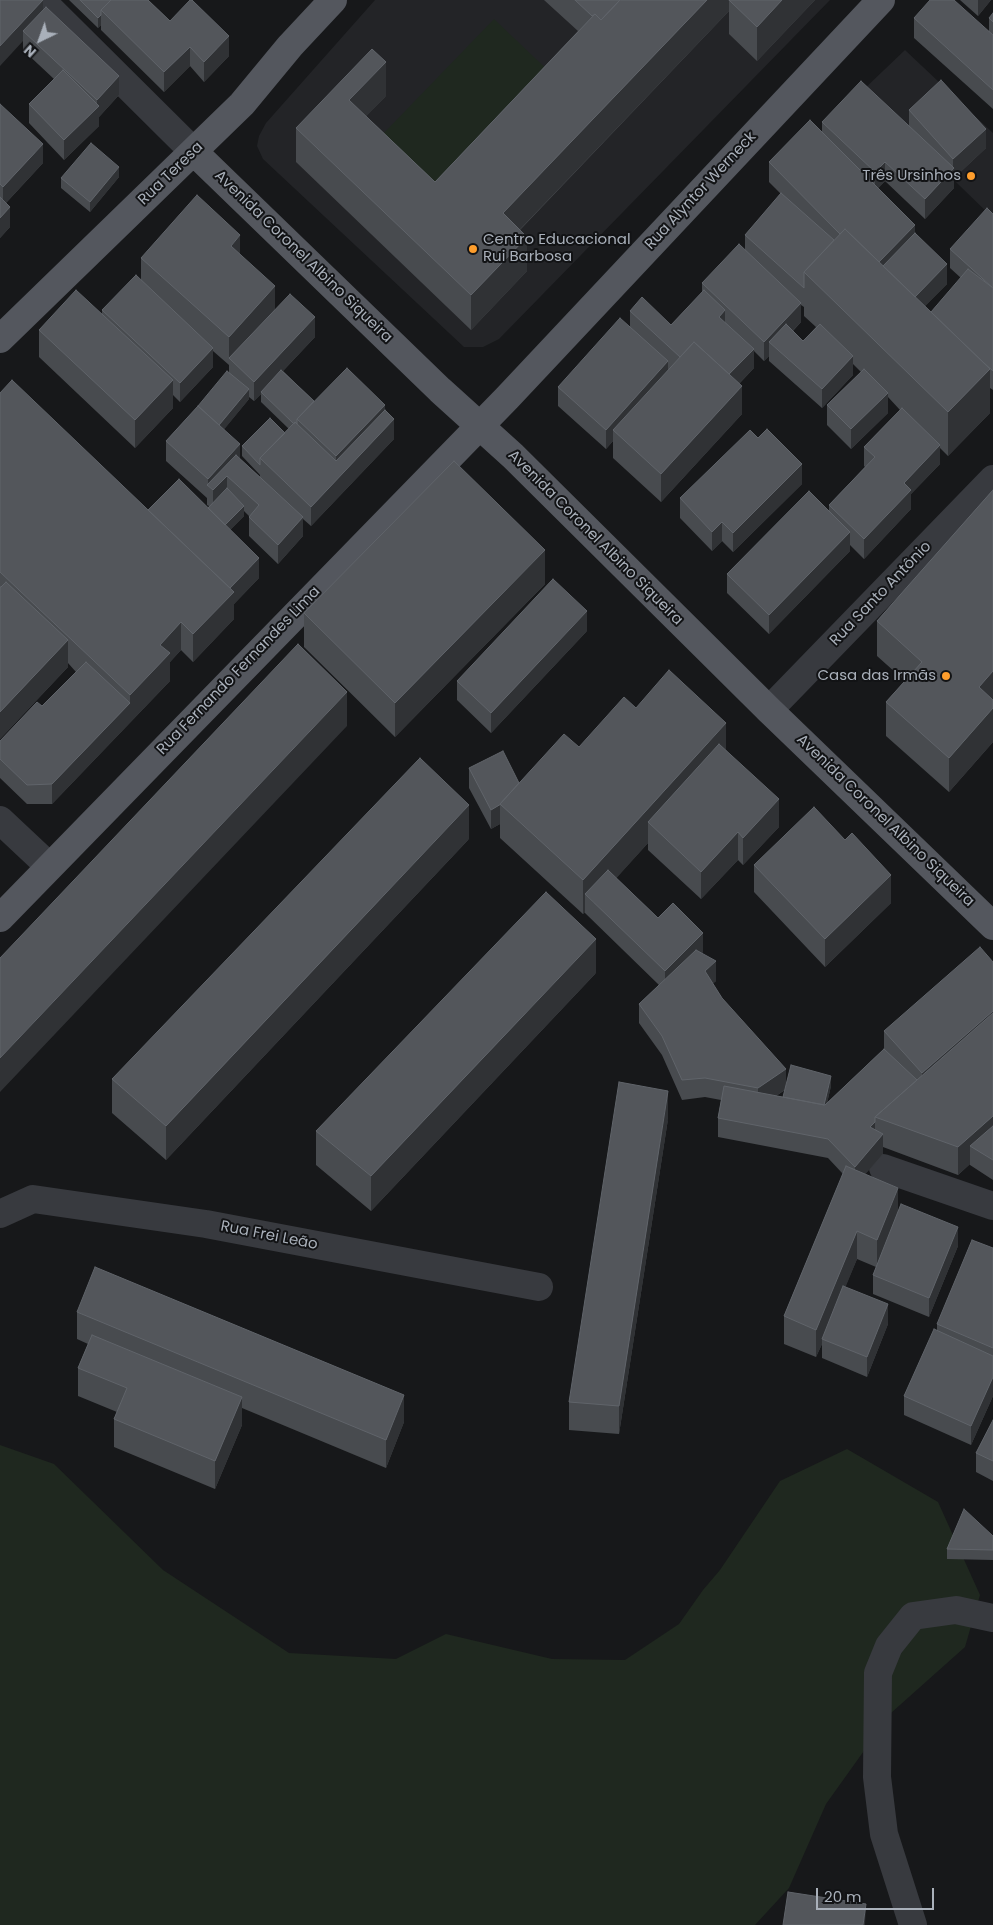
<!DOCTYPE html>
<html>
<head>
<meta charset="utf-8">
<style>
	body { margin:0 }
	#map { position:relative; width:993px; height:1925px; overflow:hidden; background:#17181a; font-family:Poppins,sans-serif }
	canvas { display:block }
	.north { position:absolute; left:15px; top:15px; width:50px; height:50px; -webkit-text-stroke:4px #121315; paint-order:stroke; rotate:222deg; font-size:14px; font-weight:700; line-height:20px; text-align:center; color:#a9b0ba }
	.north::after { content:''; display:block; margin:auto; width:18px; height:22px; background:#a9b0ba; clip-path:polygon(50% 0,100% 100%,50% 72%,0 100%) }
	.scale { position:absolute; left:816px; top:1888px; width:118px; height:22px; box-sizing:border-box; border:2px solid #a9b0ba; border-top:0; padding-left:6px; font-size:15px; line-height:18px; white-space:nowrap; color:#a9b0ba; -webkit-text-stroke:4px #121315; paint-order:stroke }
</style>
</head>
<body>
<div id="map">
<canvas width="993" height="1925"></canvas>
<div class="north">N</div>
<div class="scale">20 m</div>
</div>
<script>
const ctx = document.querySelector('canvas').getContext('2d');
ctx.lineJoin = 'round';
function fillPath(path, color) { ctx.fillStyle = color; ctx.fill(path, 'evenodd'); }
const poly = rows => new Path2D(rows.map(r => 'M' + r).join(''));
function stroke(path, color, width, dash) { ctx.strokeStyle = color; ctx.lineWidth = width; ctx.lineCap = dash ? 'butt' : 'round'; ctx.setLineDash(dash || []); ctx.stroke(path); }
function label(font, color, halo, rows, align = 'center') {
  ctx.font = font + ' Poppins,sans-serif'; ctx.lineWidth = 4; ctx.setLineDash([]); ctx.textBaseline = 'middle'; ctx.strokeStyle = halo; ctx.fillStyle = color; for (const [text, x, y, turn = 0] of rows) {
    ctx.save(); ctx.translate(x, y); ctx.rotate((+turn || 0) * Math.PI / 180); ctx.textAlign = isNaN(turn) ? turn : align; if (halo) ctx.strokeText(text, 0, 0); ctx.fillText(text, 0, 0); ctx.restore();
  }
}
const built = poly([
	[375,0,830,0,499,339,483,347,464,347,263,159,257,146,259,136,266,123],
	[905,50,993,133,993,218,862,91]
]);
const green = poly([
	[494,19,557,79,446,196,382,135],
	[0,1445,54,1464,163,1570,289,1653,396,1659,446,1634,552,1659,625,1660,679,1624,703,1590,720,1570,780,1481,847,1449,938,1502,980,1595,965,1647,891,1713,826,1804,789,1888,755,1925,0,1925]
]);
const minor = poly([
	[41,0,194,152],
	[769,710,993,479],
	[0,820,49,866],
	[883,1168,993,1206],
	[0,1214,33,1199,206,1224,539,1287],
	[913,1925,884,1834,877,1777,878,1673,889,1646,913,1616,956,1610,993,1618]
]);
const major = poly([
	[194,152,440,390,513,456,769,710,993,926],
	[0,339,242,104,290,46,333,0],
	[0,918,507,398,881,0]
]);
const wall = poly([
	[0,0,43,9,119,95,99,117,99,126,64,160,29,123,29,104,54,79,23,50,23,41],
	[69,0,148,0,170,21,229,56,204,82,190,66,164,92,101,30,101,25,98,28],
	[544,0,815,0,757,61,729,34,729,11,520,230,527,271,471,330,296,162,296,128,386,96,366,116,435,182,578,31],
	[960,0,991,0,978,16],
	[993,13,993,109,914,38,914,18,989,31,989,18],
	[0,104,43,163,6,203,10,227,0,238],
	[909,110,986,148,954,178,954,188,925,219,885,181,878,188,915,233,947,284,925,306,931,312,961,278,950,268,950,249,993,214,993,390,990,388,990,413,948,456,940,448,940,464,911,494,911,509,864,559,850,545,850,551,769,634,727,593,727,574,829,511,829,505,865,467,864,466,864,447,900,410,888,397,888,413,851,449,827,425,827,405,861,372,853,364,853,375,822,408,769,361,769,356,764,361,754,351,754,368,739,384,742,414,661,502,613,458,613,441,606,449,558,406,558,387,630,327,630,311,671,325,702,293,702,283,745,249,745,235,781,194,769,182,769,162,822,132,822,122,909,126],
	[801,305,804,307,804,316,816,327,803,341,793,331,801,322],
	[119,177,90,212,61,188,61,178],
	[240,254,275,310,315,337,283,371,314,401,385,410,394,439,311,526,303,519,303,536,278,564,249,536,249,516,244,511,244,516,230,530,259,578,234,604,234,619,193,662,181,650,170,662,170,681,52,804,27,804,0,778,0,741,42,706,76,672,68,663,68,667,0,739,0,393,148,510,208,508,209,506,207,505,207,498,166,461,166,441,229,373,229,364,229,365,213,351,213,367,180,402,173,395,173,408,135,448,39,357,39,330,102,314,102,310,141,280,141,258],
	[261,394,261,402,289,429,285,433,242,446,242,456,260,475,260,477,240,459,224,429,249,399,249,397,254,401],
	[802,484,733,552,722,541,712,551,680,518,680,498],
	[993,490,993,742,949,792,886,736,886,702,905,681,877,656,877,621],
	[545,584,395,737,304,647,304,613],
	[587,631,491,733,457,700,457,681],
	[636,708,726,750,779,827,743,865,738,860,701,899,648,850,648,843,616,878,658,918,703,952,702,953,716,981,712,984,722,998,786,1085,831,1086,827,1103,884,1049,884,1031,993,962,993,1180,970,1165,970,1164,958,1175,883,1147,883,1154,865,1174,898,1211,958,1246,929,1317,873,1294,873,1275,876,1267,857,1259,845,1287,888,1324,867,1377,822,1358,822,1344,816,1357,784,1344,784,1316,843,1174,828,1158,718,1137,718,1118,721,1100,705,1097,682,1100,662,1055,639,1023,639,1004,659,985,585,913,585,912,583,914,500,838,500,824,491,829,469,788,469,768,519,783,579,747],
	[785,1090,783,1097,776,1096],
	[469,839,166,1160,112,1113,112,1079],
	[754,865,891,903,825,967,754,892],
	[596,973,371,1211,316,1165,316,1131],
	[668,1119,619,1434,569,1430,569,1402],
	[993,1248,993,1396,971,1445,904,1415,904,1396,937,1330,937,1324],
	[77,1312,404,1422,386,1468,242,1408,242,1425,215,1489,114,1447,114,1419,117,1412,78,1396,78,1368,88,1344,77,1339],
	[993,1420,993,1481,976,1472,976,1453],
	[993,1536,993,1560,947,1559,947,1549]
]);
const shadedWall = poly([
	[43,0,43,20,23,31,23,41,0,66,0,46],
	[707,0,729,0,729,11,503,247,503,213],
	[782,0,815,0,757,61,757,27],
	[978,0,991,0,978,16],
	[101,15,101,25,98,28,98,18],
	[229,36,229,56,204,82,204,62],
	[190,47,190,66,164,92,164,72],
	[386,62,386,96,349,134,349,100],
	[119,76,119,95,99,117,99,126,64,160,64,140,97,108,97,100],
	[986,129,986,148,954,178,954,188,925,219,925,199,953,169,953,159],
	[43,144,43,163,3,206,3,187],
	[885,162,885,181,875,192,875,172],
	[119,167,119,177,90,212,90,202],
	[10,207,10,227,0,238,0,218],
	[915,225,915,245,880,280,874,267],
	[240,235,240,262,231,246],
	[527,237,527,271,471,330,471,295],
	[947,264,947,284,906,325,906,306],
	[275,286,275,313,229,358,229,365,229,337],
	[801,303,801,322,776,348,769,342,769,356,764,361,764,342],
	[725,310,725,329,719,317],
	[315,317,315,337,262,393,261,392,261,394,254,401,254,382],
	[213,348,213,367,180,402,180,383],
	[754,349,754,368,727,396,727,377],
	[853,356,853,375,822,408,822,389],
	[668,361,668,380,613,430,613,441,606,449,606,430],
	[990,369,990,413,948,456,948,412],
	[173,380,173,408,135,448,135,420],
	[742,386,742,414,661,502,661,474],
	[249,389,249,399,218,437,218,427],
	[888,393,888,413,851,449,851,429],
	[385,405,385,424,336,475,336,456],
	[394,419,394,439,311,526,311,507],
	[240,444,240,464,227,476,227,495,213,510,213,490,208,486,208,479],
	[940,445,940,464,911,494,911,509,864,559,864,539,904,483],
	[802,464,802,484,733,552,733,533],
	[244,506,244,516,223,537,223,527],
	[303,517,303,536,278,564,278,545],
	[722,522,722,541,712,551,712,532],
	[850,532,850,551,769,634,769,615],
	[545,550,545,584,395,737,395,703],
	[259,558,259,578,234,604,234,619,193,662,193,634,225,594],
	[587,611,587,631,491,733,491,713],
	[181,622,181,650,170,662,170,681,52,804,52,784,130,703,130,695,160,645],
	[68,640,68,667,0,739,0,712],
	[993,671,993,706,979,687],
	[347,692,347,726,0,1092,0,1058],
	[993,708,993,742,949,792,949,758],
	[726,723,726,757,648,822,648,843,594,903,585,894,585,912,583,914,583,880],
	[779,799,779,827,743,865,743,838],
	[469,805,469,839,166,1160,166,1126],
	[500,805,500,824,491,829,491,810],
	[738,832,738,860,701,899,701,872],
	[891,875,891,903,825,967,825,939],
	[703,933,703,952,665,991,665,971],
	[596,939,596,973,371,1211,371,1176],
	[716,961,716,981,705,991,705,971],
	[993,1011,993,1038,922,1101,922,1073],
	[786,1069,786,1089,758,1108,758,1088],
	[831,1076,831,1086,823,1121,823,1110],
	[668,1091,668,1119,619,1434,619,1406],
	[993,1116,993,1144,970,1146,970,1164,958,1175,958,1147],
	[875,1122,875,1141,870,1127],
	[883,1134,883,1154,855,1186,855,1167],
	[898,1188,898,1216,877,1268,877,1240],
	[958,1227,958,1246,929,1317,929,1298],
	[857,1231,857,1259,824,1340,822,1339,822,1344,816,1357,816,1330],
	[888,1304,888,1324,867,1377,867,1357],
	[993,1377,993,1396,971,1445,971,1426],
	[404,1395,404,1422,386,1468,386,1440],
	[242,1397,242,1425,215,1489,215,1461],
	[866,1904,865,1925,863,1925]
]);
const building = poly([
	[0,0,43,0,0,46,0,0],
	[80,0,111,0,101,10,101,15,98,18,80,0],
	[111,0,148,0,170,21,190,0,192,0,229,36,204,62,190,47,164,72,101,10,111,0],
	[575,0,620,0,601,20,595,14,592,16,575,0],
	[620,0,707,0,503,213,527,237,471,295,296,128,372,49,386,62,349,100,435,182,595,14,601,20,620,0],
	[729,0,782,0,757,27,729,0],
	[930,0,954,0,993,35,993,90,914,18,930,0],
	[46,7,119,76,97,100,23,31,46,7],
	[993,13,993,22,989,18,993,13],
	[63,70,99,106,64,140,29,104,63,70],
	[941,80,986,129,953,159,909,110,941,80],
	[861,81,954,168,925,199,885,162,875,172,822,122,861,81],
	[0,104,43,144,3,187,0,184,0,104],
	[810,120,915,225,879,262,845,229,840,234,769,162,810,120],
	[91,143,119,167,90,202,61,178,91,143],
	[781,193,834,240,804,272,804,288,745,235,781,193],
	[197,195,240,235,231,246,275,286,229,337,141,258,197,195],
	[0,197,10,207,0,218,0,197],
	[987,208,993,214,993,288,950,249,987,208],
	[845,229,990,369,948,412,804,272,845,229],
	[915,233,947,264,915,297,883,266,915,233],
	[739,244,801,303,764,342,702,283,739,244],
	[968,269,993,288,993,371,983,362,931,312,968,269],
	[136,275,213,348,180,383,102,310,136,275],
	[76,290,173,380,135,420,39,330,76,290],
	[704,290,725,310,719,317,754,349,729,374,694,342,680,357,630,311,642,297,671,325,704,290],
	[290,294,315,317,254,382,229,358,290,294],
	[620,318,668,361,606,430,558,387,620,318],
	[786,324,803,341,820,324,853,356,822,389,769,342,786,324],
	[694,342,742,386,661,474,613,430,694,342],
	[347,368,385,405,336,456,297,419,347,368],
	[864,369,888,393,851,429,827,405,864,369],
	[281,370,314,401,297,419,297,424,295,422,294,424,261,392,281,370],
	[227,371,249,389,219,425,198,406,227,371],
	[12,380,234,592,193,634,181,622,160,645,170,653,130,695,0,572,0,393,12,380],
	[198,406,240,444,208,479,166,441,198,406],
	[902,408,940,445,904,483,911,490,864,539,829,505,875,457,864,447,902,408],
	[385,410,394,419,311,507,260,458,295,422,336,461,385,410],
	[270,418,285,433,260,458,260,465,242,446,270,418],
	[767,429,802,464,733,533,722,522,712,532,680,498,750,430,758,438,767,429],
	[236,455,303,517,278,545,249,517,259,505,227,476,213,490,207,485,236,455],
	[454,461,545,550,395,703,304,613,454,461],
	[179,479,259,558,230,588,148,510,179,479],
	[227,488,244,506,225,525,208,508,227,488],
	[993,490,993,671,979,687,993,700,993,708,949,758,886,702,922,662,877,621,993,490],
	[809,491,850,532,769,615,727,574,809,491],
	[553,579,587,611,491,713,457,681,553,579],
	[6,582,68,640,0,712,0,587,1,587,6,582],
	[298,644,347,692,0,1058,0,958,298,644],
	[86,662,130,703,52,784,27,785,0,759,0,741,37,702,42,706,86,662],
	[669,670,726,723,583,880,500,804,564,734,579,747,624,697,636,708,669,670],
	[719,744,779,799,743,838,738,832,701,872,648,822,719,744],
	[503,751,519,783,500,804,501,804,491,810,469,768,503,751],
	[420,758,469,805,166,1126,112,1079,420,758],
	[814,807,845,840,852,833,891,875,825,939,754,865,814,807],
	[608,870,658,918,673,903,703,933,665,971,585,894,608,870],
	[546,892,596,939,371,1176,316,1131,546,892],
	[980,947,993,962,993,1011,922,1073,884,1031,980,947],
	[696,950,716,961,705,971,722,998,786,1069,758,1088,705,1078,682,1080,662,1036,639,1004,696,950],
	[993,1013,993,1116,958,1147,875,1117,993,1013],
	[884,1049,917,1080,875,1117,875,1122,870,1127,883,1134,855,1167,828,1139,718,1118,724,1086,825,1105,884,1049],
	[791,1065,831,1076,824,1105,783,1097,791,1065],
	[619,1082,668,1091,619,1406,569,1402,619,1082],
	[993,1126,993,1160,970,1146,993,1126],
	[846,1166,898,1188,877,1240,857,1231,816,1330,784,1316,846,1166],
	[901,1204,958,1227,929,1298,873,1275,901,1204],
	[972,1240,993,1248,993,1348,937,1324,972,1240],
	[95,1267,404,1395,386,1440,77,1312,95,1267],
	[843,1286,888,1304,867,1357,822,1339,843,1286],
	[934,1329,993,1356,993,1377,971,1426,904,1396,934,1329],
	[92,1335,242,1397,215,1461,114,1419,127,1388,78,1368,92,1335],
	[993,1420,993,1461,976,1453,993,1420],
	[964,1509,993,1536,993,1550,947,1549,964,1509],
	[788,1892,866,1904,863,1925,783,1925,788,1892]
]);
const markers = [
	[971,176,5,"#fd9d2c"],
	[473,249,5,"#fd9d2c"],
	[946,676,5,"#fd9d2c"]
];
const streetNames = [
	["Rua Teresa",171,174,-44],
	["Rua Alyntor Werneck",701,191,-47],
	["Avenida Coronel Albino Siqueira",303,257,44],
	["Avenida Coronel Albino Siqueira",595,538,45],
	["Rua Santo Antônio",881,594,-46],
	["Rua Fernando Fernandes Lima",239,671,-46],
	["Avenida Coronel Albino Siqueira",885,821,44],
	["Rua Frei Leão",269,1236,11]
];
const poiNames = [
	["Três Ursinhos",961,176],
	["Centro Educacional",483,240,"left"],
	["Rui Barbosa",483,257,"left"],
	["Casa das Irmãs",936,676]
];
fillPath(built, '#232427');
fillPath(green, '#1f281f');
stroke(minor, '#383a3f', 28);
stroke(major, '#54575e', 28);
fillPath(wall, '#484b4f');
fillPath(shadedWall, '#303235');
fillPath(building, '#53565b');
stroke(building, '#60646a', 1);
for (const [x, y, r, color] of markers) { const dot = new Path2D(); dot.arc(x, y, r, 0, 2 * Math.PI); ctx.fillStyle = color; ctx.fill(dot); stroke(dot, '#121315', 2); }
label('15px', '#a9b0ba', '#121315', streetNames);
label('15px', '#a9b0ba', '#121315', poiNames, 'right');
</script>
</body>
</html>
